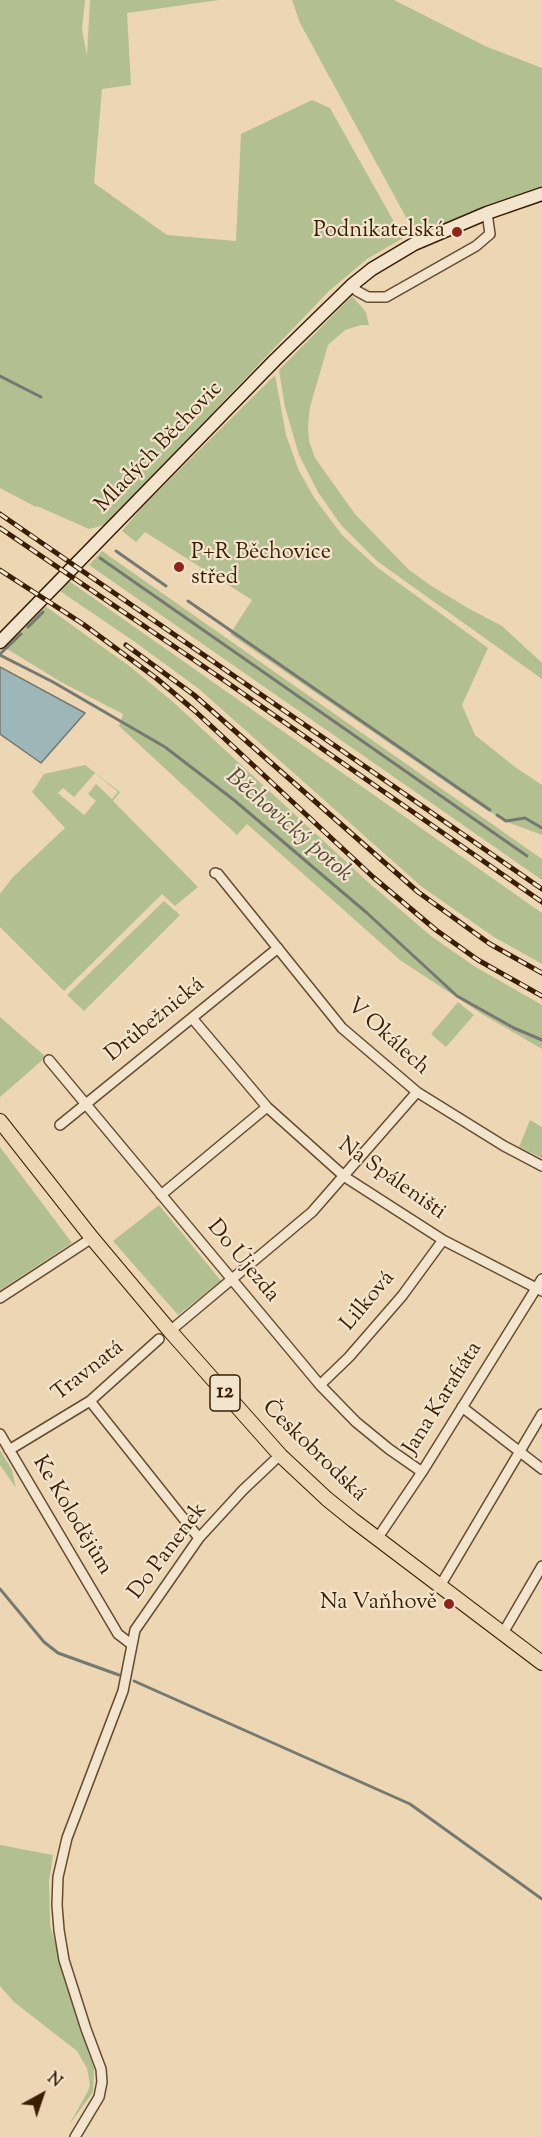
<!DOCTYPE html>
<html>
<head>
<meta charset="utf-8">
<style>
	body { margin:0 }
	#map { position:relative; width:542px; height:2137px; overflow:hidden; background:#edd6b4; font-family:"Sorts Mill Goudy",serif }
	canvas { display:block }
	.north { position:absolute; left:12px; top:2065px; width:60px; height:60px; -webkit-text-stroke:4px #f3e4ce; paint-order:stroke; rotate:40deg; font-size:16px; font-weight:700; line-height:24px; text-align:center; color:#391e02 }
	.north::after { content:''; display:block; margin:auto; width:21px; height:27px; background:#391e02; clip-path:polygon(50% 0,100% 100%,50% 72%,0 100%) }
</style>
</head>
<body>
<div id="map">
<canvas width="542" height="2137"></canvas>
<div class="north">N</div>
</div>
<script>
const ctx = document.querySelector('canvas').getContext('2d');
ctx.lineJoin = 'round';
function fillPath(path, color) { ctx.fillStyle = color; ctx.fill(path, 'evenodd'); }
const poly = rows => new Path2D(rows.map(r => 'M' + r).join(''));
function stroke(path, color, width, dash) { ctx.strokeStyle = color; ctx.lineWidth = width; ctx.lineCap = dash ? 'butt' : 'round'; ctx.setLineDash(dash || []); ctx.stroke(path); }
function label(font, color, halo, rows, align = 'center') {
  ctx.font = font + ' "Sorts Mill Goudy",serif'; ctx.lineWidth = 4.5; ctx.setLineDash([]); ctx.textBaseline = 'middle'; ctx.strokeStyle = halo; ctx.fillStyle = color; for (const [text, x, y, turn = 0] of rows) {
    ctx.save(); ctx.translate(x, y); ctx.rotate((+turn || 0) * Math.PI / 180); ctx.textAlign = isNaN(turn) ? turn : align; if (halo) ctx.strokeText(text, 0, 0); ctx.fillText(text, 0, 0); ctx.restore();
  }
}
const green = poly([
	[0,0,85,0,82,30,87,55,90,0,219,0,127,13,131,85,102,89,94,183,167,235,236,241,241,134,312,100,330,108,403,238,367,259,329,291,105,525,89,529,37,506,36,507,0,488],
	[292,0,394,0,485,46,542,68,542,188,504,200,430,232,417,230,408,221,300,23],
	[352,296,366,312,369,325,361,325,345,330,328,345,310,407,308,425,309,441,315,458,355,514,408,569,430,585,466,607,502,626,542,663,542,679,377,561,341,525,318,492,299,455,285,407,279,370],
	[275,375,286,435,299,471,315,499,342,535,378,568,488,648,462,705,475,735,515,767,542,785,542,835,507,822,485,809,230,634,252,600,145,532,136,542,122,531,143,506],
	[102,551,542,859,542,880,89,565],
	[69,581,542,913,542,964,494,937,422,887,199,689,135,642,60,591],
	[45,606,128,665,172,701,368,882,431,936,474,966,542,1005,542,1049,482,1014,400,960,247,824,237,835,119,726,123,714,61,682,4,647],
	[85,765,120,792,113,801,198,887,175,906,162,894,64,991,0,927,0,894,13,877,65,828,32,792,44,774],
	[95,773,118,792,112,799,96,784,88,794,96,801,84,815,58,793,63,788,74,797],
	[164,901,180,915,84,1011,67,995],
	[458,1002,474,1015,446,1047,431,1034],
	[0,1017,46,1057,0,1097],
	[530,1120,542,1127,542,1158,519,1147],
	[0,1147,72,1243,0,1290],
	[159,1205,221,1281,178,1315,113,1241],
	[0,1450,12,1470,16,1488,0,1465],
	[0,1845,53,1855,49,1881,50,1925,77,2020,94,2068,93,2092,69,2125,88,2091,90,2085,87,2068,77,2051,14,2002,0,1986]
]);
const water = poly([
	[0,667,85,713,41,763,0,734,0,667]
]);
const stream = poly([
	[0,376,41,397],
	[116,551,166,586],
	[100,558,527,856],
	[188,601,490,810],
	[28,627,43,612],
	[0,654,21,634],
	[0,655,53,682,165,747,234,800,367,913,457,996,514,1028,542,1040],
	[497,815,506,821,525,818,542,828],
	[0,1589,44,1642,58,1653,119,1675],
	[134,1681,410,1804,542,1899]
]);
const street = poly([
	[352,285,357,291,368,297,386,297,476,246,490,234,487,213],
	[215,873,218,874,342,1028,417,1092,504,1146,542,1166],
	[192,1018,267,1107,345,1177,443,1240,542,1291],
	[49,1060,320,1385,356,1422,389,1449,422,1472],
	[60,1125,278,948],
	[161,1195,267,1107],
	[0,1298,92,1238],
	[170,1331,312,1212,417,1092],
	[320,1385,349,1357,402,1296,443,1240],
	[90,1401,199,1538],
	[462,1407,542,1469],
	[0,1434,118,1634,131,1644],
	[9,1450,90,1401,159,1339],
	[377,1539,422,1472,542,1279],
	[440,1586,542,1414],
	[503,1633,542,1566],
	[75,2137,99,2097,102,2082,101,2069,86,2029,64,1960,59,1930,57,1905,58,1877,67,1838,123,1691,135,1630,199,1538,243,1490,280,1455]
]);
const secondary = poly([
	[0,642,275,360,352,285,372,269,414,244,487,213,542,194]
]);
const primary = poly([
	[0,1121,92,1238,170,1331,280,1455,327,1499,353,1520,542,1663]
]);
const rail = poly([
	[0,514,542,889],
	[0,528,225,681,542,902],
	[0,570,83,624,156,678,195,711,373,877,436,930,478,960,542,996],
	[126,645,194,695,418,892,490,944,542,973]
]);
const markers = [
	[457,232,6,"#8f2418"],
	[179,567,6,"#8f2418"],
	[449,1604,6,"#8f2418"]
];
const shields = [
	[225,1393,30]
];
const shieldNames = [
	["12",225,1393]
];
const poiNames = [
	["Podnikatelská",445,232],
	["P+R Běchovice",191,554,"left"],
	["střed",191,579,"left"],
	["Na Vaňhově",437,1604]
];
const streetNames = [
	["Mladých Běchovic",160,448,-46],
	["Drůbežnická",156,1021,-39],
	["V Okálech",387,1038,42],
	["Na Spáleništi",391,1180,35],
	["Do Újezda",242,1262,50],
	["Lilková",369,1302,-50],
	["Travnatá",89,1372,-38],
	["Jana Karafiáta",444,1399,-58],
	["Českobrodská",313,1452,44],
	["Ke Kolodějům",71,1516,59],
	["Do Panenek",169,1552,-53]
];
const waterNames = [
	["Běchovický potok",288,827,41]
];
fillPath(green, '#b2bf91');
fillPath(water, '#9db6b8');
stroke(water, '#75796f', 1.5);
stroke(stream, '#75796f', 3);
stroke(street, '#664c2e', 12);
stroke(secondary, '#391e02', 15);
stroke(primary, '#391e02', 16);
stroke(street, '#f3e4ce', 9);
stroke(secondary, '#f3e4ce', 12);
stroke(primary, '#edd6b4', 14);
stroke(rail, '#391e02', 5);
stroke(rail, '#f3e4ce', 3, [9]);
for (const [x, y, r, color] of markers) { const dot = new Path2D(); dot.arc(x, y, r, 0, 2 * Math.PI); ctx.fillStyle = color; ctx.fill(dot); stroke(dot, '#f3e4ce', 2); }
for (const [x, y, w] of shields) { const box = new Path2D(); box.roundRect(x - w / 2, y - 18, w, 36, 4.5); ctx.fillStyle = '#f3e4ce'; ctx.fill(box); stroke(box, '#391e02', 1.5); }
label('bold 21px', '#391e02', null, shieldNames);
label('22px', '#391e02', '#f3e4ce', poiNames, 'right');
label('22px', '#391e02', '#f3e4ce', streetNames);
label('italic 24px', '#574c39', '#f3e4ce', waterNames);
</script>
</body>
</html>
